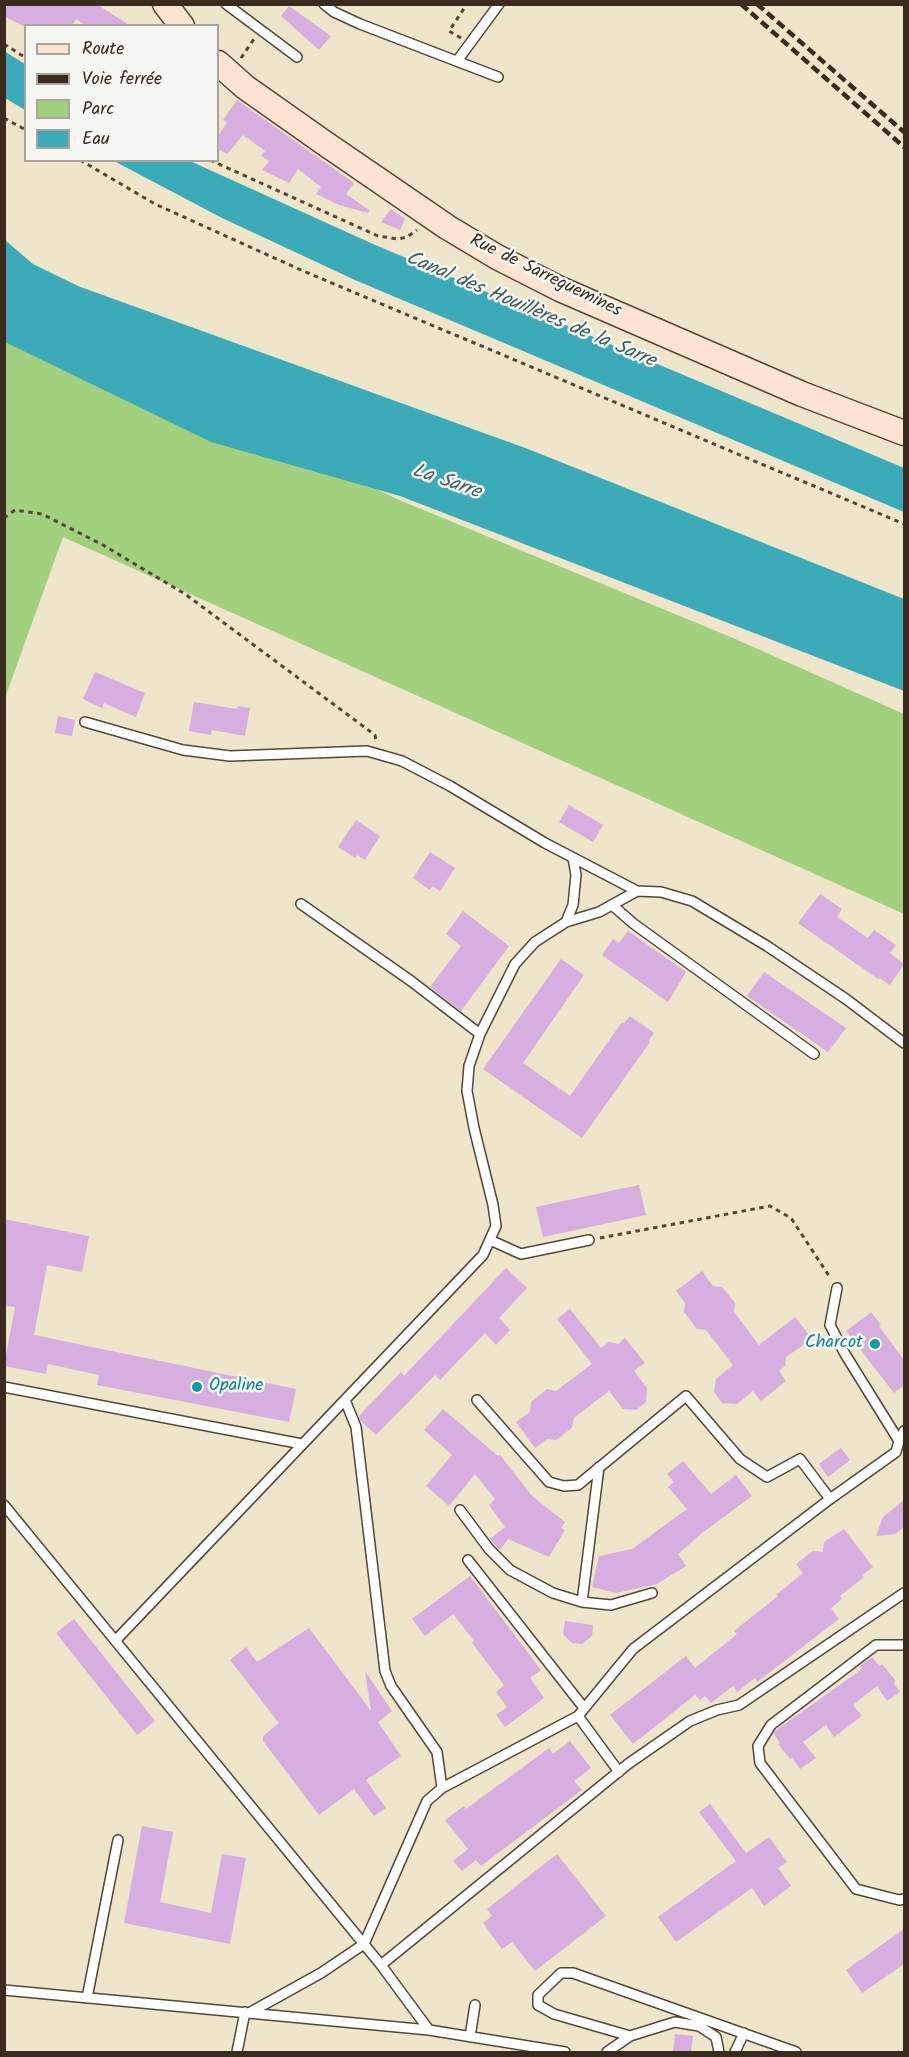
<!DOCTYPE html>
<html>
<head>
<meta charset="utf-8">
<style>
	body { margin:0 }
	#map { position:relative; width:909px; height:2057px; overflow:hidden; background:#eee5ca; font-family:Kalam,sans-serif }
	canvas { display:block }
	.frame { position:absolute; inset:0; border:6px solid #3b2a1e; pointer-events:none }
	.legend { position:absolute; left:24px; top:24px; width:195px; height:138px; box-sizing:border-box; background:#f6f6f2; border:2px solid #aba49d; margin:0; padding:8px 10px; list-style:none; font-size:18px; color:#3b2a1e }
	.legend li { display:flex; align-items:center; gap:12px; height:30px }
	.legend b { width:30px; border:2px solid #aba49d }
</style>
</head>
<body>
<div id="map">
<canvas width="909" height="2057"></canvas>
<div class="frame"></div>
<ul class="legend">
<li><b style="height:8px;background:#fde4d1"></b>Route</li>
<li><b style="height:8px;background:#3b2a1e"></b>Voie ferrée</li>
<li><b style="height:16px;background:#a1d17f"></b>Parc</li>
<li><b style="height:16px;background:#3cabb9"></b>Eau</li>
</ul>
</div>
<script>
const ctx = document.querySelector('canvas').getContext('2d');
ctx.lineJoin = 'round';
function fillPath(path, color) { ctx.fillStyle = color; ctx.fill(path, 'evenodd'); }
const poly = rows => new Path2D(rows.map(r => 'M' + r).join(''));
function stroke(path, color, width, dash) { ctx.strokeStyle = color; ctx.lineWidth = width; ctx.lineCap = dash ? 'butt' : 'round'; ctx.setLineDash(dash || []); ctx.stroke(path); }
function label(font, color, halo, rows, align = 'center') {
  ctx.font = font + ' Kalam,sans-serif'; ctx.lineWidth = 5; ctx.setLineDash([]); ctx.textBaseline = 'middle'; ctx.strokeStyle = halo; ctx.fillStyle = color; for (const [text, x, y, turn = 0] of rows) {
    ctx.save(); ctx.translate(x, y); ctx.rotate((+turn || 0) * Math.PI / 180); ctx.textAlign = isNaN(turn) ? turn : align; if (halo) ctx.strokeText(text, 0, 0); ctx.fillText(text, 0, 0); ctx.restore();
  }
}
const green = poly([
	[5,308,397,499,733,638,904,714,904,914,63,537,5,698]
]);
const water = poly([
	[4,51,25,64,25,110,5,98],
	[114,161,190,161,373,244,904,468,904,512,355,280,222,218],
	[5,240,33,264,78,286,528,449,904,599,904,691,400,496,211,442,5,342]
]);
const building = poly([
	[4,4,96,4,131,26,87,26,76,19,72,26,23,26,4,16],
	[289,6,331,36,319,50,281,16],
	[237,100,354,183,346,194,369,210,368,213,339,205,316,194,321,187,298,169,289,183,262,170,269,161,261,156,265,151,243,135,227,154,218,149,218,136,227,123,223,120],
	[391,209,405,219,400,230,381,222],
	[95,672,145,693,136,717,104,703,102,708,83,699],
	[194,702,237,709,238,706,250,708,245,736,212,730,211,735,189,731],
	[58,716,75,720,72,736,55,733],
	[569,805,603,825,593,842,559,822],
	[356,820,380,836,365,860,357,855,355,858,338,847],
	[430,852,455,868,440,891,432,886,430,890,413,878],
	[820,894,842,909,837,917,868,938,874,930,896,945,890,953,904,964,890,985,879,978,878,979,798,923],
	[463,911,509,946,461,1011,430,987,461,946,446,934],
	[628,931,686,972,668,1002,602,955,613,939,619,943],
	[561,959,584,975,523,1063,570,1096,622,1022,624,1023,630,1016,654,1033,649,1040,650,1042,582,1138,483,1069],
	[764,972,846,1028,828,1052,747,996],
	[639,1185,646,1215,543,1237,536,1207],
	[4,1219,89,1236,82,1272,47,1265,34,1335,296,1389,289,1422,97,1385,99,1375,48,1364,46,1374,4,1366,15,1307,4,1306],
	[506,1268,527,1288,499,1318,510,1330,496,1345,485,1333,440,1380,435,1375,376,1435,360,1420,359,1416,401,1372,404,1376],
	[702,1271,713,1286,722,1287,735,1303,734,1312,759,1345,795,1317,812,1339,786,1357,785,1366,779,1371,786,1381,761,1401,753,1391,737,1404,722,1403,714,1392,716,1379,733,1365,706,1330,697,1329,684,1312,685,1303,676,1291],
	[570,1309,601,1348,609,1342,618,1344,625,1338,645,1363,634,1371,647,1388,646,1402,636,1410,623,1409,609,1391,574,1418,572,1428,556,1440,547,1439,535,1448,516,1422,530,1412,531,1402,547,1389,556,1391,592,1364,557,1319],
	[871,1312,881,1325,879,1326,904,1360,904,1385,894,1393,846,1331],
	[443,1409,498,1456,500,1455,532,1496,565,1522,561,1528,565,1530,549,1557,508,1539,500,1550,492,1542,490,1539,505,1527,489,1505,495,1499,475,1474,449,1506,426,1486,452,1455,424,1430],
	[841,1448,850,1460,828,1477,819,1464],
	[683,1461,711,1494,736,1475,752,1496,702,1533,678,1554,686,1566,657,1584,616,1593,592,1587,599,1556,632,1549,687,1509,668,1487,674,1482,667,1474],
	[904,1500,904,1527,895,1534,876,1536,883,1517],
	[844,1529,873,1567,862,1575,864,1577,840,1596,842,1599,831,1608,839,1619,757,1682,755,1678,737,1692,733,1686,711,1703,705,1696,700,1700,695,1695,633,1744,610,1715,686,1656,695,1668,737,1634,734,1631,778,1596,776,1595,803,1573,796,1564,813,1551,823,1552,824,1542],
	[470,1576,541,1670,530,1678,544,1698,505,1727,496,1715,507,1707,496,1692,504,1685,472,1643,474,1641,453,1614,425,1636,412,1619],
	[74,1619,155,1721,137,1735,56,1633],
	[565,1621,593,1625,592,1636,582,1644,572,1643,563,1634],
	[309,1628,371,1711,365,1671,392,1711,378,1722,401,1756,366,1780,386,1808,374,1816,354,1789,319,1815,263,1741,263,1736,279,1723,230,1660,246,1647,257,1662],
	[872,1657,879,1666,882,1664,895,1680,894,1684,900,1692,887,1701,877,1686,853,1705,862,1716,834,1737,826,1725,803,1742,816,1758,800,1769,792,1758,790,1759,778,1744,780,1743,774,1734,775,1731,862,1669,860,1666],
	[570,1741,591,1768,574,1781,582,1790,481,1866,476,1860,462,1871,453,1861,468,1849,445,1820,464,1806,466,1809,549,1748,553,1754],
	[710,1804,746,1853,769,1837,787,1862,778,1868,791,1886,764,1906,752,1888,676,1942,658,1917,736,1861,699,1812],
	[142,1826,173,1832,160,1902,211,1913,222,1854,246,1858,230,1944,124,1923],
	[557,1854,606,1916,535,1971,512,1942,502,1949,483,1923,492,1916,487,1909],
	[904,1929,904,1964,862,1993,846,1970],
	[675,2034,693,2036,691,2052,673,2052]
]);
const path = poly([
	[461,38,449,31,467,4],
	[4,44,26,58],
	[241,58,254,39],
	[4,118,26,130],
	[80,160,155,204,301,270,904,524],
	[210,160,378,236,398,239,407,237,417,230],
	[4,518,15,510,42,514,103,545,185,594,375,735,376,741],
	[600,1238,770,1206,791,1218,831,1279]
]);
const lane = poly([
	[226,4,297,57],
	[324,4,334,12,360,24,498,77],
	[457,61,499,4],
	[85,722,183,750,230,756,367,751,402,761,450,786,545,843,637,891,661,892,692,901,767,946,846,999,904,1043],
	[301,904,411,981,480,1034],
	[612,905,634,924,814,1054],
	[566,922,599,912,637,891],
	[490,1240,521,1254,589,1240],
	[837,1288,830,1325,845,1354,899,1441],
	[4,1387,302,1444],
	[345,1400,356,1427,385,1671,391,1686,437,1752,442,1788],
	[477,1400,549,1482,564,1486,578,1485,686,1396,740,1459,767,1477,800,1459,830,1499],
	[4,1505,381,1965,429,2030],
	[460,1510,489,1549,510,1570,553,1593,582,1602,599,1467],
	[468,1560,584,1708],
	[582,1602,611,1605,652,1593],
	[116,1640,483,1255,496,1226,493,1205,474,1128,467,1091,469,1066,480,1034,515,964,535,942,566,922,573,905,576,875,573,858],
	[904,1645,876,1645,771,1725,758,1746,760,1763,856,1889,899,1900,904,1899],
	[578,1716,619,1772],
	[381,1965,628,1764,690,1721,717,1710,739,1705,904,1593],
	[4,1990,429,2030,565,2052],
	[87,1998,118,1840],
	[249,2013,321,1973,364,1944,427,1801,442,1788,578,1716,633,1649,830,1499,896,1452,899,1441,904,1431],
	[470,2037,475,2005],
	[237,2052,245,2012],
	[607,2052,630,2036],
	[719,2052,716,2037,699,2026,675,2022,630,2036,554,2014,538,2005,538,1995,561,1973,573,1973,796,2052],
	[735,2052,744,2033]
]);
const secondary = poly([
	[165,4,182,26],
	[218,63,245,87,323,142,447,227,497,257,560,289,802,394,904,433]
]);
const rail = poly([
	[741,4,904,147],
	[757,4,904,132]
]);
const markers = [
	[875,1344,6,"#0f9aa8"],
	[197,1387,6,"#0f9aa8"]
];
const streetNames = [
	["Rue de Sarreguemines",545,277,26]
];
const cultureNames = [
	["Charcot",863,1344],
	["Opaline",209,1387,"left"]
];
const waterNames = [
	["Canal des Houillères de la Sarre",530,311,23],
	["La Sarre",446,483,19]
];
fillPath(green, '#a1d17f');
fillPath(water, '#3cabb9');
fillPath(building, '#d6aedf');
stroke(lane, '#564638', 12);
stroke(secondary, '#564638', 27);
stroke(path, '#564638', 3, [4.5, 4.5]);
stroke(lane, '#fff', 9);
stroke(secondary, '#fde4d1', 24);
stroke(rail, '#3b2a1e', 4.5, [9, 4.5]);
for (const [x, y, r, color] of markers) { const dot = new Path2D(); dot.arc(x, y, r, 0, 2 * Math.PI); ctx.fillStyle = color; ctx.fill(dot); stroke(dot, '#f6f6f2', 2); }
label('18px', '#3b2a1e', '#f6f6f2', streetNames);
label('18px', '#0d838f', '#f6f6f2', cultureNames, 'right');
label('italic 20px', '#3b5e5c', '#f6f6f2', waterNames);
</script>
</body>
</html>
